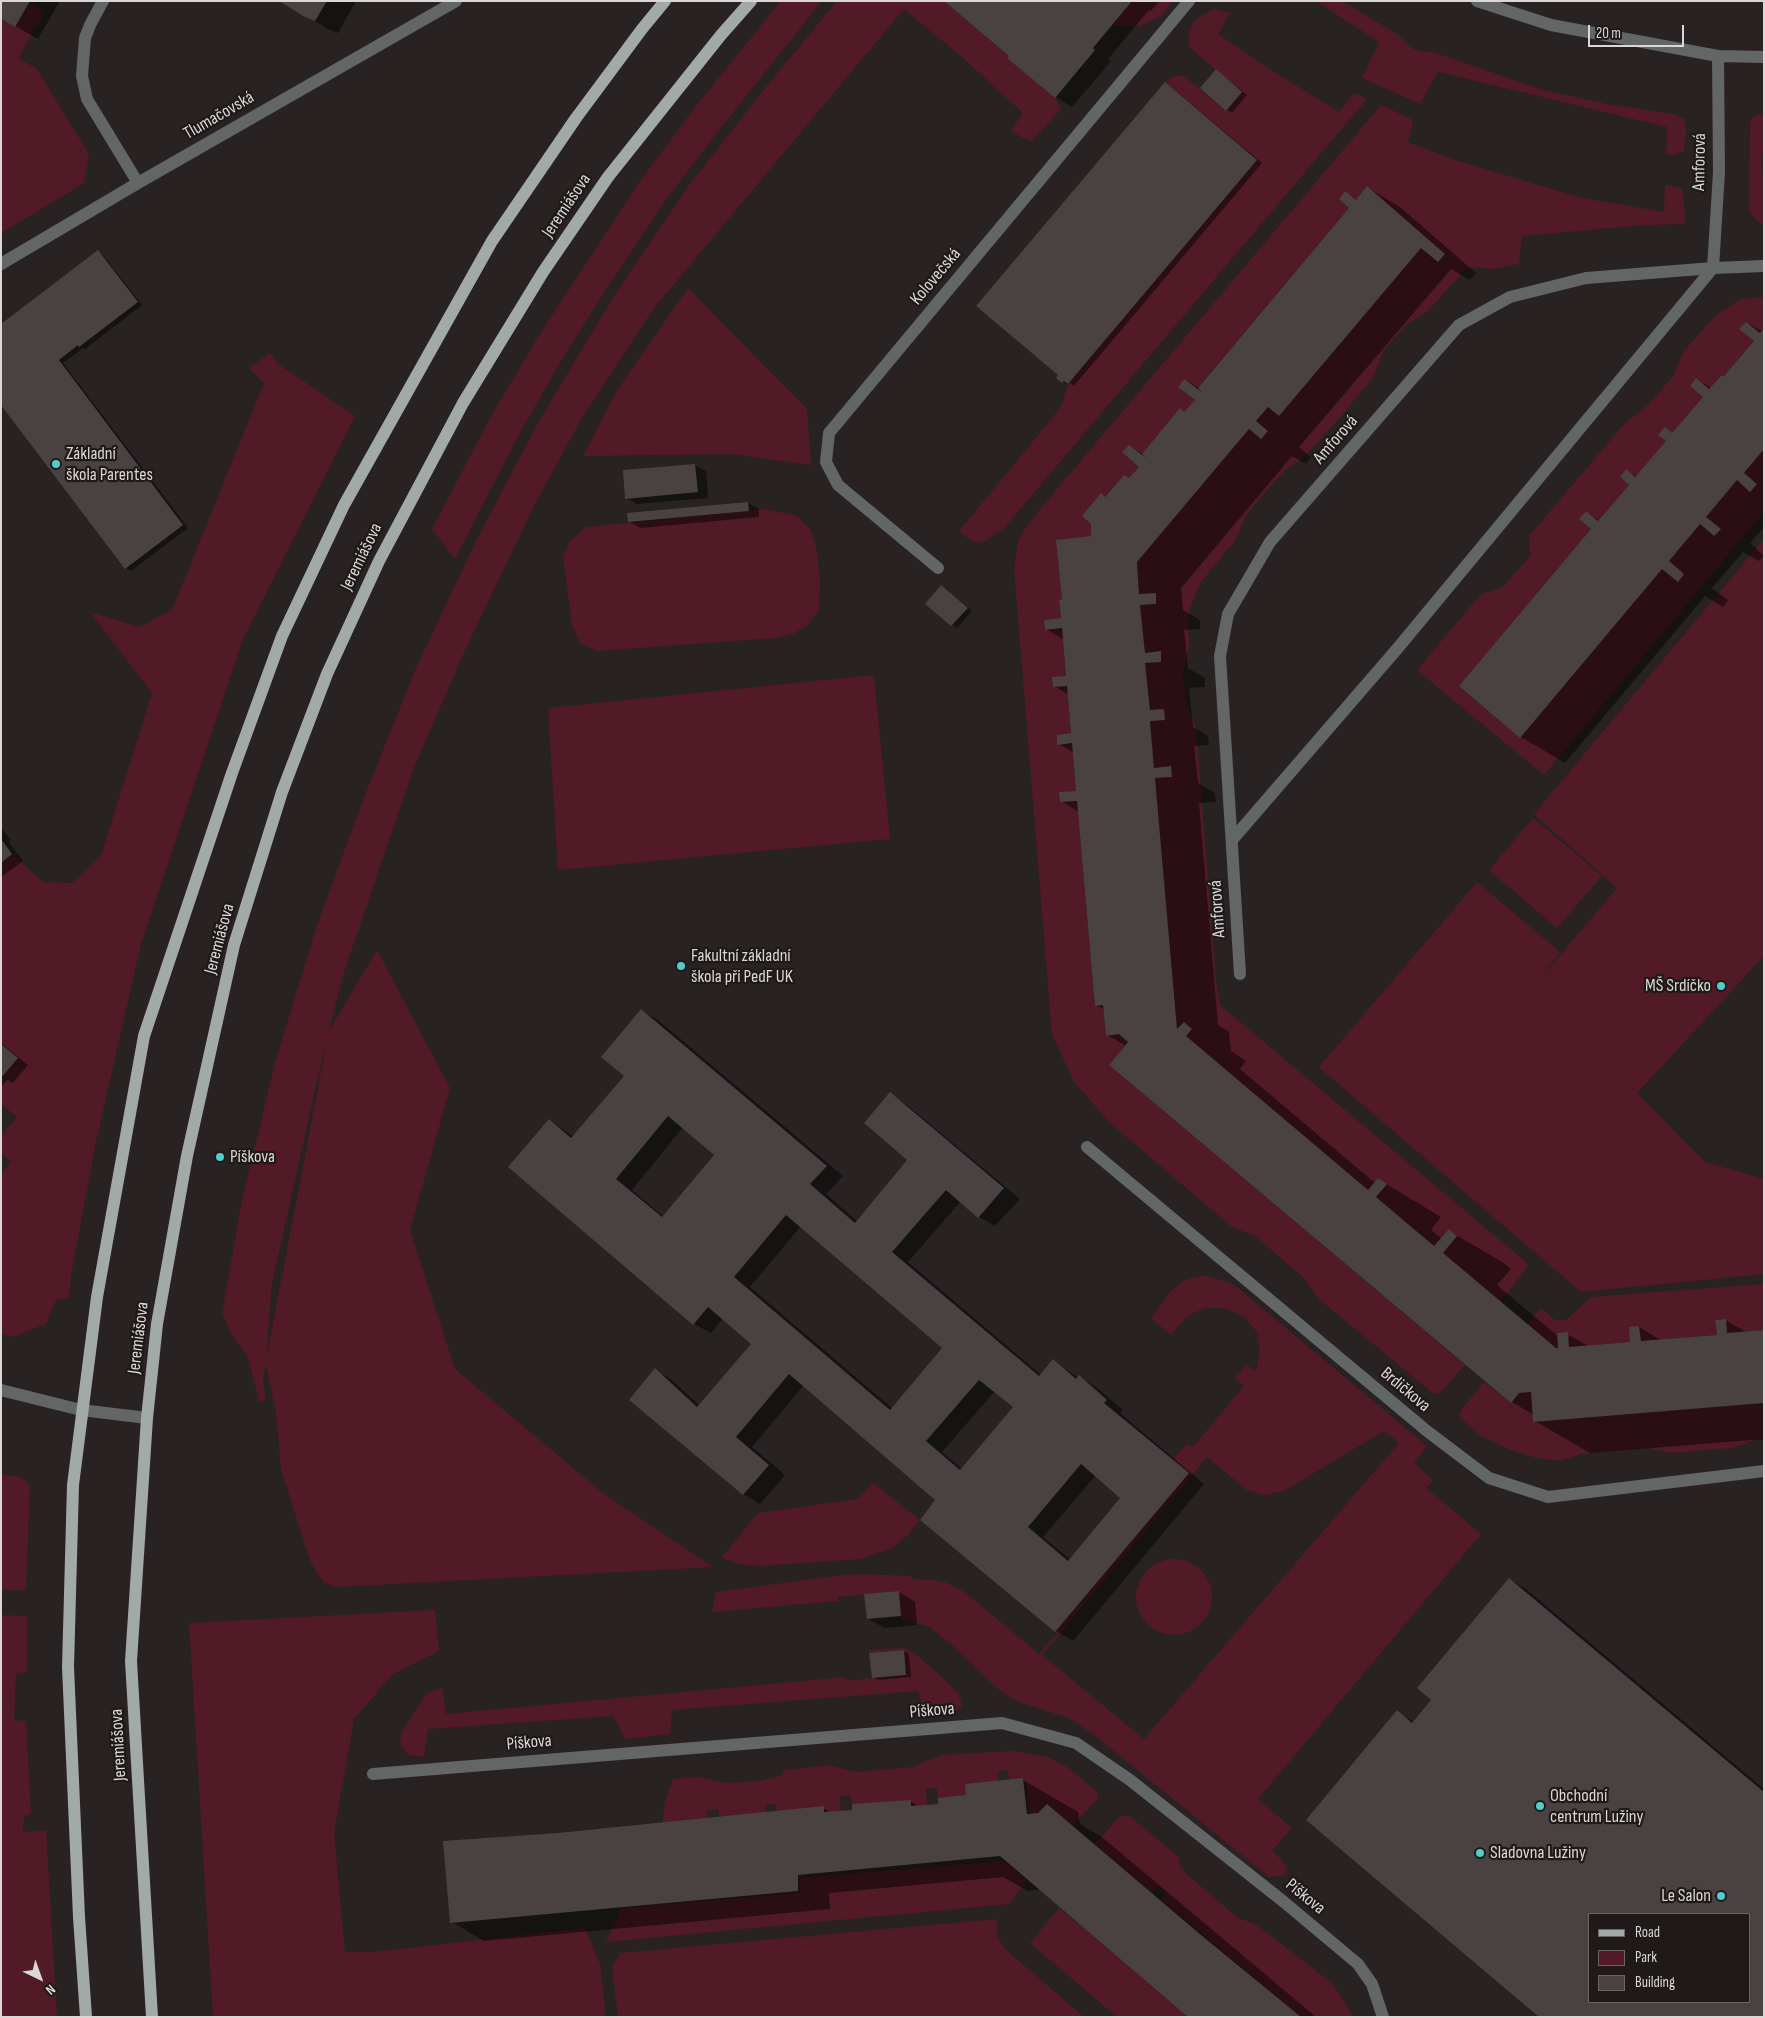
<!DOCTYPE html>
<html>
<head>
<meta charset="utf-8">
<style>
	body { margin:0 }
	#map { position:relative; width:1765px; height:2018px; overflow:hidden; background:#292223; font-family:"Sofia Sans Condensed",sans-serif }
	canvas { display:block }
	.frame { position:absolute; inset:0; border:2px solid #dbd7d7; pointer-events:none }
	.legend { position:absolute; left:1588px; top:1913px; width:162px; height:90px; box-sizing:border-box; background:#1f1919; border:1px solid #6a6565; margin:0; padding:6px 9px; list-style:none; font-size:15px; color:#dbd7d7 }
	.legend li { display:flex; align-items:center; gap:10px; height:25px }
	.legend b { width:25px; border:1px solid #6a6565 }
	.north { position:absolute; left:15px; top:1953px; width:50px; height:50px; -webkit-text-stroke:4px #1f1919; paint-order:stroke; rotate:138deg; font-size:14px; font-weight:700; line-height:20px; text-align:center; color:#dbd7d7 }
	.north::after { content:''; display:block; margin:auto; width:18px; height:22px; background:#dbd7d7; clip-path:polygon(50% 0,100% 100%,50% 72%,0 100%) }
	.scale { position:absolute; left:1588px; top:25px; width:96px; height:22px; box-sizing:border-box; border:2px solid #dbd7d7; border-top:0; padding-left:6px; font-size:15px; line-height:18px; white-space:nowrap; color:#dbd7d7; -webkit-text-stroke:4px #1f1919; paint-order:stroke }
</style>
</head>
<body>
<div id="map">
<canvas width="1765" height="2018"></canvas>
<div class="frame"></div>
<ul class="legend">
<li><b style="height:6px;background:#a1a9a9"></b>Road</li>
<li><b style="height:14px;background:#521a26"></b>Park</li>
<li><b style="height:14px;background:#494142"></b>Building</li>
</ul>
<div class="north">N</div>
<div class="scale">20 m</div>
</div>
<script>
const ctx = document.querySelector('canvas').getContext('2d');
ctx.lineJoin = 'round';
function fillPath(path, color) { ctx.fillStyle = color; ctx.fill(path, 'evenodd'); }
const poly = rows => new Path2D(rows.map(r => 'M' + r).join(''));
function stroke(path, color, width, dash) { ctx.strokeStyle = color; ctx.lineWidth = width; ctx.lineCap = dash ? 'butt' : 'round'; ctx.setLineDash(dash || []); ctx.stroke(path); }
function label(font, color, halo, rows, align = 'center') {
  ctx.font = font + ' "Sofia Sans Condensed",sans-serif'; ctx.lineWidth = 4.5; ctx.setLineDash([]); ctx.textBaseline = 'middle'; ctx.strokeStyle = halo; ctx.fillStyle = color; for (const [text, x, y, turn = 0] of rows) {
    ctx.save(); ctx.translate(x, y); ctx.rotate((+turn || 0) * Math.PI / 180); ctx.textAlign = isNaN(turn) ? turn : align; if (halo) ctx.strokeText(text, 0, 0); ctx.fillText(text, 0, 0); ctx.restore();
  }
}
const green = poly([
	[781,1,822,1,723,125,665,201,605,291,562,359,516,440,455,559,432,529,489,420,536,340,640,181,696,106],
	[837,1,944,1,1009,56,1007,58,1055,98,1061,109,1032,141,1021,137,1011,130,1023,113,962,57,904,9,654,308,583,416,535,504,465,650,413,770,343,975,329,1031,377,950,450,1088,410,1230,455,1369,604,1494,713,1567,337,1587,323,1582,310,1561,281,1469,276,1413,266,1364,263,1380,266,1401,259,1401,248,1357,231,1333,222,1314,241,1205,275,1063,317,925,365,795,416,668,477,539,539,421,612,299,689,185,770,82],
	[325,1046,326,1046,266,1360,272,1283],
	[1132,1,1133,2,1172,1,1163,15,1139,26,1112,25],
	[1316,1,1342,1,1397,34,1413,49,1422,52,1433,52,1540,89,1607,104,1674,114,1685,119,1686,131,1684,151,1674,155,1666,154,1667,127,1438,72,1420,104,1362,78,1379,42],
	[30,3,45,11,18,58,37,69,89,154,84,183,1,233,1,19,15,27],
	[1214,9,1230,13,1218,34,1268,68,1339,112,1354,93,1367,99,1005,527,987,540,978,543,970,540,959,531,1053,417,1061,406,1068,384,1257,160,1165,82,1173,76,1184,76,1226,111,1242,92,1196,53,1190,47,1188,39,1191,26,1197,18],
	[1381,105,1413,120,1408,142,1455,160,1582,198,1664,212,1665,185,1678,187,1682,189,1686,224,1644,225,1522,236,1519,264,1492,269,1467,267,1428,311,1405,326,1383,351,1374,376,1337,421,1304,457,1283,472,1246,515,1235,541,1200,583,1188,613,1189,646,1183,673,1186,704,1196,729,1216,982,1220,1005,1527,1263,1528,1267,1500,1301,1443,1253,1457,1236,1449,1229,1434,1246,1376,1197,1386,1184,1378,1178,1368,1190,1186,1036,1192,1029,1184,1022,1177,1029,1155,778,1171,777,1171,766,1154,768,1150,721,1165,719,1164,709,1150,710,1145,663,1161,662,1161,652,1145,653,1140,605,1156,604,1156,593,1139,594,1137,562,1249,429,1261,439,1268,431,1256,421,1268,407,1421,248,1437,262,1444,253,1368,187,1356,200,1345,192,1339,199,1349,208,1198,387,1202,392,1184,379,1178,386,1195,400,1184,412,1180,409,1142,454,1146,458,1129,445,1123,452,1139,467,1129,478,1124,475,1105,497,1101,494,1082,516,1091,524,1091,536,1057,540,1062,599,1059,600,1061,618,1044,620,1045,630,1062,628,1066,676,1052,677,1053,686,1067,686,1071,733,1057,735,1057,744,1072,743,1076,791,1059,792,1060,802,1077,801,1095,1005,1103,1005,1106,1036,1119,1034,1128,1042,1109,1065,1465,1365,1441,1392,1434,1394,1319,1299,1305,1279,1255,1236,1232,1227,1109,1122,1074,1082,1052,1034,1014,569,1018,542,1022,533,1041,508],
	[1764,114,1764,143,1762,158,1764,226,1753,217,1749,209,1750,124,1752,118,1756,115],
	[688,288,807,409,811,465,731,454,583,456,616,392],
	[1764,297,1764,331,1760,333,1746,322,1740,329,1754,341,1724,376,1722,375,1709,389,1696,378,1690,386,1703,397,1672,433,1659,435,1666,441,1635,477,1626,470,1620,477,1629,485,1598,521,1586,511,1579,519,1591,529,1459,686,1520,738,1662,569,1678,582,1669,561,1700,524,1714,536,1720,529,1706,517,1737,480,1750,491,1756,484,1744,473,1764,449,1764,512,1544,775,1417,670,1481,594,1503,587,1530,556,1529,536,1625,423,1648,405,1674,375,1683,352,1715,316,1741,299],
	[270,353,278,364,355,416,243,639,141,944,95,1146,71,1276,69,1298,56,1300,46,1324,12,1337,1,1334,1,1174,11,1162,1,1153,1,1136,17,1117,1,1104,1,1078,18,1058,1,1044,1,863,12,854,43,882,72,883,101,856,152,693,90,612,139,627,172,610,264,383,249,368],
	[765,509,797,516,811,530,817,552,820,583,819,610,808,625,795,633,776,638,597,651,580,643,572,625,563,556,571,540,586,527],
	[1764,539,1764,956,1637,1093,1705,1162,1764,1179,1764,1274,1581,1292,1319,1067,1477,882,1560,952,1540,979,1617,888,1534,814],
	[874,675,890,839,558,870,548,708],
	[1533,818,1602,876,1557,928,1489,870],
	[1205,1275,1233,1284,1427,1446,1414,1463,1433,1480,1426,1488,1481,1534,1258,1799,1292,1828,1272,1851,1282,1860,1287,1867,1285,1875,1269,1877,1097,1737,1069,1718,1016,1701,998,1689,953,1646,930,1627,901,1619,899,1591,838,1597,838,1601,712,1612,716,1592,835,1576,858,1574,912,1576,912,1579,936,1580,947,1583,966,1593,1039,1654,1057,1634,1056,1631,1188,1474,1190,1475,1173,1460,1187,1443,1193,1447,1244,1386,1235,1378,1247,1365,1256,1371,1260,1352,1257,1332,1244,1317,1225,1308,1205,1308,1187,1316,1171,1335,1151,1318,1171,1291,1184,1280],
	[1384,1431,1399,1443,1144,1739,1042,1655,1207,1457,1247,1490,1265,1495,1284,1491],
	[1764,1284,1764,1330,1727,1333,1725,1319,1715,1320,1717,1335,1641,1341,1639,1326,1630,1342,1556,1348,1527,1324,1541,1308,1555,1320,1566,1320,1591,1297],
	[1484,1382,1511,1403,1519,1393,1531,1392,1534,1422,1764,1403,1764,1438,1757,1439,1733,1448,1671,1453,1647,1448,1581,1454,1559,1461,1537,1458,1510,1450,1481,1436,1459,1417,1461,1410],
	[1,1474,21,1477,30,1485,26,1590,1,1590],
	[873,1483,920,1520,908,1535,892,1548,860,1559,760,1566,740,1564,721,1558,758,1513,858,1499],
	'1136 1597a38 38 0 1 1 76 0a38 38 0 1 1-76 0Z',
	[435,1610,439,1651,393,1674,354,1719,334,1833,345,1952,373,1952,585,1928,600,1964,606,2017,213,2017,189,1623],
	[1,1615,27,1616,27,1672,16,1673,14,1720,26,1721,31,1814,24,1816,23,1832,46,1830,57,2017,1,2017],
	[903,1648,913,1652,940,1675,959,1694,962,1706,952,1714,927,1717,918,1691,672,1710,670,1734,625,1739,613,1716,428,1729,424,1757,408,1755,400,1744,402,1731,427,1693,443,1688,446,1714,845,1677,845,1681,906,1675,904,1650,869,1653,869,1650],
	[1013,1751,1048,1757,1070,1769,1098,1793,1097,1799,1073,1826,1050,1806,1041,1816,1029,1817,1026,1782,1010,1783,1008,1770,998,1771,998,1784,968,1798,938,1804,937,1788,926,1789,927,1807,913,1808,912,1802,853,1807,853,1813,850,1795,840,1796,841,1814,826,1815,826,1809,776,1814,775,1804,765,1805,765,1815,719,1819,718,1809,707,1810,708,1820,662,1824,665,1802,673,1779,700,1777,727,1783,758,1781,780,1776,785,1770,828,1765,856,1772,913,1767,940,1755],
	[1128,1815,1179,1857,1179,1864,1190,1877,1238,1918,1255,1924,1332,1983,1345,2002,1352,2017,1301,2017,1161,1899,1166,1893,1158,1886,1152,1892,1095,1844,1119,1817],
	[1003,1861,1027,1880,1009,1904,606,1942,622,1908,801,1893,800,1878],
	[1059,1908,1090,1933,1188,2017,1117,2017,1030,1943],
	[997,1919,997,1936,1005,1949,1084,2017,618,2017,612,1967,620,1953]
]);
const shadow = poly([
	[1,1,60,1,38,39,1,18],
	[282,1,356,1,338,33,328,29],
	[946,1,1159,1,1151,11,1149,10,1108,59,1111,61,1072,107,1056,97,1011,56],
	[1216,71,1247,95,1232,113,1227,110],
	[1171,87,1262,163,1074,386,1070,383,1068,385,1063,382],
	[1368,188,1400,207,1476,273,1470,280,1451,269,1299,447,1311,457,1306,464,1292,456,1181,588,1183,610,1200,620,1200,629,1184,630,1188,668,1205,678,1205,687,1189,688,1193,727,1208,736,1209,745,1194,746,1198,783,1215,793,1216,802,1199,803,1218,1025,1229,1032,1231,1051,1246,1061,1240,1069,1375,1183,1378,1179,1441,1217,1431,1230,1442,1239,1449,1231,1504,1263,1511,1269,1497,1285,1559,1337,1567,1334,1590,1347,1632,1343,1639,1327,1662,1341,1718,1336,1725,1320,1748,1333,1764,1332,1764,1439,1590,1453,1535,1421,1534,1415,1512,1402,1110,1065,1126,1046,1107,1035,1105,1010,1096,1005,1079,812,1061,801,1077,792,1074,753,1059,744,1072,734,1069,695,1054,686,1068,677,1064,640,1046,629,1062,619,1064,600,1093,538,1106,498,1130,479,1140,466,1129,446,1143,454,1186,413,1196,400,1185,380,1199,388,1351,208,1345,193,1357,200],
	[98,252,103,255,142,305,85,349,83,348,63,363,188,528,131,571,126,568,1,404],
	[1747,323,1764,332,1764,527,1750,543,1764,556,1759,561,1743,552,1712,588,1728,600,1723,607,1705,596,1565,763,1521,737,1460,686,1593,529,1586,512,1600,521,1630,485,1626,471,1637,477,1667,441,1665,429,1673,434,1705,397,1696,379,1711,388,1724,378,1755,341],
	[695,465,706,471,708,498,637,504,626,498,624,471],
	[748,503,759,509,759,517,640,528,629,521],
	[947,590,972,611,957,628,927,604],
	[1,828,11,840,9,842,23,861,1,877],
	[641,1010,658,1020,843,1176,826,1194,858,1222,909,1160,890,1094,906,1104,1020,1199,995,1226,979,1217,961,1201,908,1262,1041,1375,1053,1361,1079,1378,1080,1377,1096,1387,1123,1410,1120,1413,1204,1484,1073,1641,1056,1631,921,1519,937,1500,804,1385,752,1447,785,1475,760,1504,743,1494,655,1370,672,1380,700,1406,753,1344,723,1318,711,1333,694,1324,550,1120,574,1137,626,1076],
	[683,1127,716,1155,664,1217,632,1190],
	[801,1226,944,1348,893,1409,750,1287],
	[995,1391,1014,1406,962,1469,942,1452],
	[1096,1475,1122,1498,1071,1560,1043,1537],
	[1,1043,28,1065,13,1083,7,1080,1,1087],
	[1509,1579,1526,1589,1764,1789,1764,2017,1541,2017,1397,1712,1414,1722,1433,1699],
	[1589,1914,1749,1914,1749,2002,1589,2002],
	[899,1592,915,1602,917,1625,885,1628,868,1619],
	[904,1651,909,1654,911,1677,878,1680,873,1677],
	[1023,1780,1078,1812,1080,1824,1102,1837,1316,2017,1192,2017,1041,1889,1028,1891,1003,1877,829,1893,830,1909,484,1941,452,1922,558,1834,823,1808,832,1813,910,1801,920,1807,940,1805]
]);
const building = poly([
	[1,1,30,1,15,27,1,19],
	[279,1,327,1,315,21,305,17],
	[944,1,1132,1,1093,48,1095,50,1055,98,1007,58,1009,56],
	[1216,69,1242,92,1226,111,1200,88],
	[1165,82,1257,160,1068,384,1064,381,1062,383,1056,378,1058,375,976,306],
	[1367,186,1445,254,1438,262,1421,248,1279,416,1268,407,1256,421,1268,431,1261,439,1249,429,1137,562,1139,594,1156,593,1156,604,1140,605,1145,653,1161,651,1161,662,1145,663,1150,710,1164,709,1165,720,1150,721,1154,768,1171,766,1172,777,1155,778,1177,1029,1184,1022,1192,1029,1186,1036,1368,1190,1378,1178,1387,1184,1376,1197,1434,1246,1449,1229,1457,1236,1443,1253,1556,1348,1558,1348,1557,1333,1568,1332,1569,1347,1630,1342,1629,1327,1639,1326,1641,1341,1717,1335,1715,1320,1726,1319,1727,1333,1764,1330,1764,1403,1533,1422,1531,1392,1519,1393,1511,1403,1109,1065,1128,1042,1119,1034,1106,1036,1103,1005,1095,1006,1077,801,1060,802,1059,792,1076,791,1072,743,1057,745,1057,735,1071,733,1067,686,1053,687,1052,677,1066,676,1062,628,1045,630,1044,620,1061,618,1059,600,1062,599,1056,540,1091,536,1091,524,1082,516,1101,493,1105,497,1124,475,1129,478,1139,467,1122,452,1129,445,1146,458,1142,454,1180,408,1184,412,1195,400,1178,387,1184,379,1202,392,1198,388,1349,208,1339,199,1345,191,1356,200],
	[98,250,138,302,79,347,78,345,59,360,183,525,125,569,1,405,1,324],
	[1746,322,1760,333,1762,330,1764,331,1764,449,1744,473,1757,484,1750,492,1737,480,1706,517,1721,529,1714,536,1700,524,1669,561,1684,574,1678,582,1662,569,1520,738,1459,686,1591,529,1579,519,1586,511,1598,521,1629,485,1620,477,1626,469,1635,477,1666,441,1658,435,1665,427,1672,433,1703,397,1690,386,1696,378,1709,389,1722,375,1724,376,1754,341,1739,329],
	[695,464,698,492,625,499,623,470],
	[748,502,749,511,628,522,627,513],
	[941,585,968,608,951,626,925,604],
	[1,839,12,854,1,863],
	[641,1009,827,1166,810,1184,855,1223,907,1160,864,1123,890,1092,1004,1188,978,1218,946,1190,892,1252,1039,1376,1053,1359,1076,1379,1079,1375,1107,1400,1104,1403,1189,1473,1055,1632,920,1520,935,1500,789,1374,736,1437,769,1465,743,1495,629,1400,655,1368,697,1407,751,1344,708,1307,693,1325,508,1167,549,1119,571,1138,624,1076,601,1057],
	[668,1116,714,1155,662,1217,616,1179],
	[786,1215,942,1348,890,1410,734,1277],
	[979,1380,1013,1407,960,1470,926,1441],
	[1081,1464,1120,1498,1068,1561,1028,1527],
	[1,1044,18,1058,1,1078],
	[1509,1578,1764,1792,1764,2017,1539,2017,1306,1820,1397,1710,1412,1723,1431,1700,1417,1688],
	[1589,1914,1749,1914,1749,2002,1589,2002],
	[899,1591,901,1616,867,1619,864,1594],
	[904,1650,906,1675,872,1678,869,1653],
	[1023,1778,1027,1814,1038,1813,1047,1804,1201,1935,1301,2017,1188,2017,1000,1856,798,1875,798,1891,450,1923,443,1841,558,1833,824,1806,824,1812,852,1810,852,1804,880,1802,911,1800,911,1806,938,1804,938,1798,966,1795,965,1784]
]);
const minor = poly([
	[103,1,90,25,85,38,82,76,87,99,138,183],
	[1477,1,1551,25,1718,56,1764,57],
	[1,264,138,183,456,1],
	[938,568,838,485,826,462,829,433,1189,1],
	[1232,840,1397,649,1713,268,1764,266],
	[1240,974,1220,656,1228,614,1270,542,1459,325,1510,297,1586,278,1713,268,1719,172,1718,56],
	[1087,1147,1427,1431,1489,1478,1548,1497,1764,1471],
	[1,1390,81,1410,147,1418],
	[373,1774,1002,1723,1076,1743,1130,1780,1284,1902,1358,1964,1372,1984,1383,2017]
]);
const major = poly([
	[86,2017,79,1917,68,1667,73,1485,97,1297,144,1036,232,773,282,636,344,505,492,241,576,118,642,29,665,1],
	[152,2017,131,1661,147,1418,157,1324,187,1156,234,945,282,792,327,674,379,561,463,403,543,272,608,177,721,35,751,1]
]);
const markers = [
	[56,464,5,"#53cdcb"],
	[681,966,5,"#53cdcb"],
	[1721,986,5,"#53cdcb"],
	[220,1157,5,"#53cdcb"],
	[1540,1806,5,"#53cdcb"],
	[1480,1853,5,"#53cdcb"],
	[1721,1896,5,"#53cdcb"]
];
const streetNames = [
	["Tlumačovská",219,116,-30],
	["Amforová",1700,162,-89],
	["Jeremiášova",567,206,-56],
	["Kolovečská",936,277,-50],
	["Amforová",1336,440,-49],
	["Jeremiášova",362,557,-64],
	["Amforová",1218,909,-94],
	["Jeremiášova",220,939,-75],
	["Jeremiášova",139,1338,-83],
	["Brdičkova",1405,1390,40],
	["Píškova",932,1711,-5],
	["Píškova",529,1743,-5],
	["Jeremiášova",119,1745,-93],
	["Píškova",1305,1897,39]
];
const poiNames = [
	["Základní",66,454],
	["škola Parentes",66,475],
	["Fakultní základní",691,956],
	["škola při PedF UK",691,977],
	["MŠ Srdíčko",1711,986,"right"],
	["Píškova",230,1157],
	["Obchodní",1550,1796],
	["centrum Lužiny",1550,1817],
	["Sladovna Lužiny",1490,1853],
	["Le Salon",1711,1896,"right"]
];
fillPath(green, '#521a26');
fillPath(shadow, '#0007');
fillPath(building, '#494142');
stroke(minor, '#636666', 12);
stroke(major, '#a1a9a9', 12);
for (const [x, y, r, color] of markers) { const dot = new Path2D(); dot.arc(x, y, r, 0, 2 * Math.PI); ctx.fillStyle = color; ctx.fill(dot); stroke(dot, '#1f1919', 2); }
label('18px', '#dbd7d7', '#1f1919', streetNames);
label('18px', '#dbd7d7', '#1f1919', poiNames, 'left');
</script>
</body>
</html>
